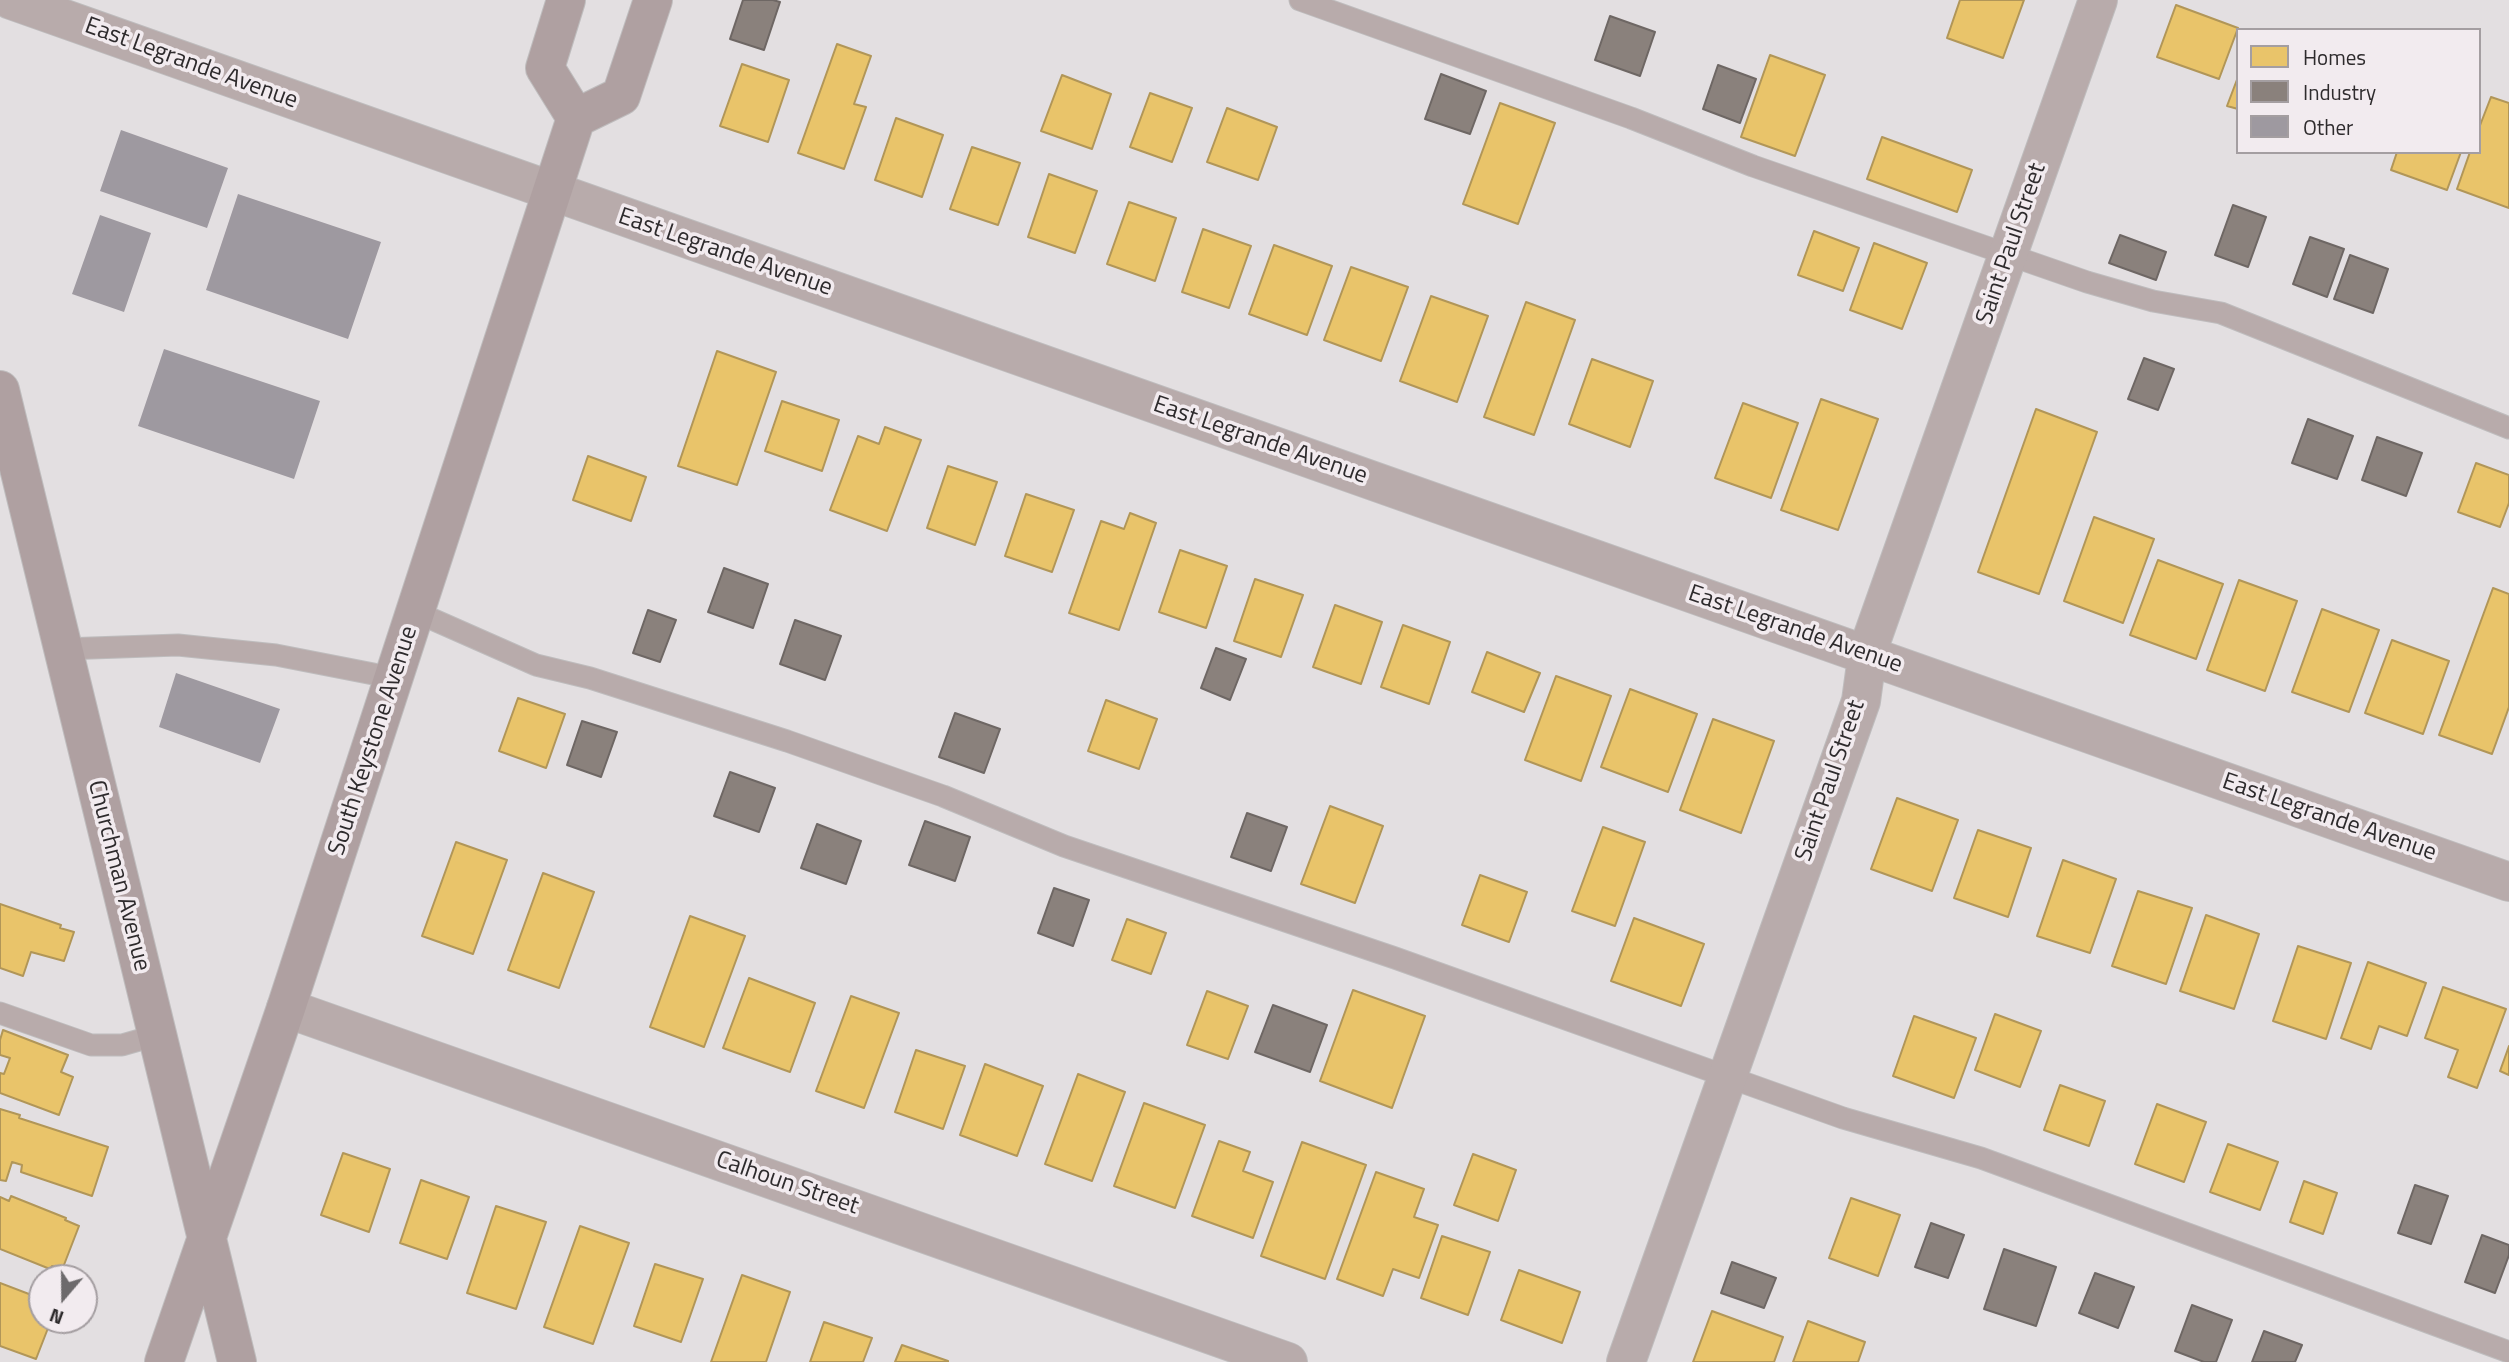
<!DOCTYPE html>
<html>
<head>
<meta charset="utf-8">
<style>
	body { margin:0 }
	#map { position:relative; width:2509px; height:1362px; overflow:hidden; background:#e3dfe1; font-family:"Titillium Web",sans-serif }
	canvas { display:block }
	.legend { position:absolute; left:2236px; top:28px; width:245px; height:126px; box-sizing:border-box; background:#f2ebef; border:2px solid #a49ea1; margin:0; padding:9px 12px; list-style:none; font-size:21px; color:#2e2b2d }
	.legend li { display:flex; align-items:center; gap:14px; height:35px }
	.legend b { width:35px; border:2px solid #a49ea1 }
	.north { position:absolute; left:28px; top:1264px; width:70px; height:70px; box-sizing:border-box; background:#f2ebef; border:2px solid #a49ea1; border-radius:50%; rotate:200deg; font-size:19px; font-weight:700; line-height:28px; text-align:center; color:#2e2b2d }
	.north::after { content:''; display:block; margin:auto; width:24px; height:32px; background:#6d6a6c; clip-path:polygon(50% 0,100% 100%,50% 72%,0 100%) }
</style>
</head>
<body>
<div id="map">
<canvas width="2509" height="1362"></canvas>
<ul class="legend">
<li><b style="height:19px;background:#e9c46a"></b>Homes</li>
<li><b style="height:19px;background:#8a817c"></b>Industry</li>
<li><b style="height:19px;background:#9e99a0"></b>Other</li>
</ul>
<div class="north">N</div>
</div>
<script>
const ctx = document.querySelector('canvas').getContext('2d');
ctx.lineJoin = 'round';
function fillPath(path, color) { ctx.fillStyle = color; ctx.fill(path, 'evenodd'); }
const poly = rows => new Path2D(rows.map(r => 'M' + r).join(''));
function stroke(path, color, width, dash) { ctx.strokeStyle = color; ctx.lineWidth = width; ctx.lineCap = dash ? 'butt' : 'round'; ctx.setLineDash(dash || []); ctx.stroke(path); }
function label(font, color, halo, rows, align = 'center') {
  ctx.font = font + ' "Titillium Web",sans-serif'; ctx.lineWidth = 7; ctx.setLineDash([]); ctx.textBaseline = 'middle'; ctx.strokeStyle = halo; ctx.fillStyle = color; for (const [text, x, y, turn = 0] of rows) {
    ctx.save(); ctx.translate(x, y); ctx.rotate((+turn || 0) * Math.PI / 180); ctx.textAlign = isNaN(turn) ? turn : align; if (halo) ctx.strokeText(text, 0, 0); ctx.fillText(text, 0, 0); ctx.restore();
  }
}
const homes = poly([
	[1960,0,2024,0,2003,58,1947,38,1960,0],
	[2176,5,2238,28,2219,79,2157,57,2176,5],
	[837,44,871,56,854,104,866,107,844,169,798,153,837,44],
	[1770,55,1825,75,1795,156,1741,137,1770,55],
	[742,64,789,80,768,142,720,126,742,64],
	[1062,75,1111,94,1092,149,1041,131,1062,75],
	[2238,77,2238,109,2227,106,2238,77],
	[1150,93,1192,108,1172,162,1130,147,1150,93],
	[2491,97,2509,103,2509,208,2457,189,2470,152,2479,152,2479,128,2491,97],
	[1500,103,1555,123,1518,224,1463,204,1500,103],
	[1227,108,1277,127,1258,180,1207,162,1227,108],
	[896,118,943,135,922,197,875,180,896,118],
	[1882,137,1972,170,1957,212,1867,179,1882,137],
	[972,147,1020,163,998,225,950,209,972,147],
	[2397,152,2461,152,2447,190,2391,170,2397,152],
	[1049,174,1097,191,1075,253,1028,237,1049,174],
	[1129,202,1176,218,1155,281,1107,264,1129,202],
	[1203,229,1251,246,1229,308,1182,292,1203,229],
	[1814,231,1859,248,1843,291,1798,275,1814,231],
	[1874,243,1927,263,1902,329,1850,310,1874,243],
	[1274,245,1332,266,1307,335,1249,314,1274,245],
	[1351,267,1408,287,1381,361,1324,340,1351,267],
	[1431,296,1488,316,1457,402,1400,381,1431,296],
	[1526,302,1575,320,1534,435,1484,417,1526,302],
	[717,351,776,372,737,485,678,466,717,351],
	[1592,359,1653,381,1630,447,1569,424,1592,359],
	[1821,399,1878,419,1838,530,1781,510,1821,399],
	[782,401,839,420,822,471,765,451,782,401],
	[1743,403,1798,423,1771,498,1715,478,1743,403],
	[2036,409,2097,432,2039,594,1978,572,2036,409],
	[885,427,921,440,887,531,830,510,858,436,879,444,885,427],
	[588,456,646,477,631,521,573,500,588,456],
	[2476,463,2509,475,2509,503,2500,527,2458,512,2476,463],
	[948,466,997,482,975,545,927,528,948,466],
	[1026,494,1074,510,1052,572,1005,556,1026,494],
	[1130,513,1156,523,1119,630,1069,613,1101,521,1124,529,1130,513],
	[2094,517,2154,539,2123,623,2064,601,2094,517],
	[1180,550,1227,566,1206,628,1159,612,1180,550],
	[2158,560,2223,584,2196,659,2130,635,2158,560],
	[1255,579,1303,595,1281,657,1234,641,1255,579],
	[2239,580,2297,601,2265,691,2207,670,2239,580],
	[2493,588,2509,594,2509,707,2492,754,2439,735,2493,588],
	[1335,605,1382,622,1361,684,1313,667,1335,605],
	[2322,609,2379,630,2349,712,2292,692,2322,609],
	[1403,625,1450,642,1429,704,1381,687,1403,625],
	[2392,640,2449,661,2423,734,2365,713,2392,640],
	[1487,652,1540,673,1524,712,1472,692,1487,652],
	[1556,676,1611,696,1581,781,1525,760,1556,676],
	[1630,689,1697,714,1668,792,1601,767,1630,689],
	[518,698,565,714,546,768,499,751,518,698],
	[1106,700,1157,719,1139,769,1088,751,1106,700],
	[1713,719,1774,741,1741,833,1680,810,1713,719],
	[1897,798,1958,820,1932,891,1871,869,1897,798],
	[1330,806,1383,826,1355,903,1301,884,1330,806],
	[1603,827,1645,842,1615,926,1572,911,1603,827],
	[1978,830,2031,848,2008,917,1954,898,1978,830],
	[456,842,507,860,473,954,422,936,456,842],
	[2063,860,2116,879,2090,953,2037,936,2063,860],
	[543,873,594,892,559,988,508,970,543,873],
	[1480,875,1527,892,1509,942,1462,925,1480,875],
	[2138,891,2192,908,2166,984,2112,966,2138,891],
	[0,904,61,925,60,928,74,932,64,961,31,952,23,976,0,968,0,904],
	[2206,915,2259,934,2234,1009,2180,991,2206,915],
	[690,916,745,936,704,1047,650,1027,690,916],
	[1634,918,1704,944,1681,1006,1611,981,1634,918],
	[1127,919,1166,933,1151,974,1112,960,1127,919],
	[2298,946,2351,963,2326,1039,2273,1021,2298,946],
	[2368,962,2426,983,2407,1036,2379,1026,2371,1049,2341,1038,2368,962],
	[749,978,815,1003,790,1072,723,1048,749,978],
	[2443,987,2506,1009,2477,1088,2448,1077,2458,1050,2425,1038,2443,987],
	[1353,990,1425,1016,1392,1108,1320,1081,1353,990],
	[1207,991,1248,1006,1228,1059,1187,1045,1207,991],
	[851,996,899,1013,864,1108,816,1091,851,996],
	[1995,1014,2041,1031,2020,1087,1975,1070,1995,1014],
	[1914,1016,1976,1038,1954,1098,1893,1076,1914,1016],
	[3,1030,68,1055,61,1072,73,1077,59,1115,0,1093,0,1073,4,1074,10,1058,0,1055,0,1040,3,1030],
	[2509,1046,2509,1075,2500,1071,2509,1046],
	[916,1050,965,1066,943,1129,895,1112,916,1050],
	[985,1064,1043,1086,1017,1156,960,1135,985,1064],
	[1078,1074,1125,1092,1092,1181,1045,1164,1078,1074],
	[2060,1085,2105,1101,2089,1146,2044,1130,2060,1085],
	[1144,1103,1205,1125,1175,1208,1114,1186,1144,1103],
	[2157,1104,2206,1122,2184,1182,2135,1164,2157,1104],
	[0,1109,20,1115,19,1118,108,1147,92,1196,21,1172,22,1165,12,1162,6,1181,0,1180,0,1109],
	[1219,1141,1250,1152,1243,1171,1273,1182,1253,1238,1192,1216,1219,1141],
	[1302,1142,1366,1165,1325,1279,1261,1256,1302,1142],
	[2228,1144,2278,1162,2260,1210,2210,1192,2228,1144],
	[343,1153,390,1169,369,1232,321,1215,343,1153],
	[1473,1154,1516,1170,1498,1221,1454,1205,1473,1154],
	[1376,1172,1424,1189,1414,1217,1438,1225,1419,1278,1393,1269,1383,1296,1337,1279,1376,1172],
	[421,1180,469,1197,447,1259,400,1243,421,1180],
	[2304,1181,2337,1193,2323,1234,2290,1222,2304,1181],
	[11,1196,66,1218,65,1220,79,1226,62,1270,52,1266,50,1269,0,1249,0,1197,9,1201,11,1196],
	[1851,1198,1900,1215,1878,1276,1829,1258,1851,1198],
	[496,1206,546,1222,516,1309,467,1293,496,1206],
	[580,1226,629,1243,593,1344,544,1327,580,1226],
	[1442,1236,1490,1252,1468,1315,1421,1298,1442,1236],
	[655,1264,703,1279,681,1342,634,1326,655,1264],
	[1519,1270,1580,1292,1562,1343,1501,1320,1519,1270],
	[742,1275,790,1292,766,1362,711,1362,742,1275],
	[0,1283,42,1299,40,1305,42,1306,42,1320,47,1320,50,1323,36,1359,0,1346,0,1283],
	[1712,1311,1783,1337,1774,1362,1693,1362,1712,1311],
	[1808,1321,1865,1342,1858,1362,1793,1362,1808,1321],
	[824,1322,872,1338,863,1362,810,1362,824,1322],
	[902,1345,948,1361,948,1362,895,1362,902,1345]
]);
const industry = poly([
	[743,0,773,0,780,2,764,50,730,39,743,0],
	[1610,16,1655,32,1640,76,1595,60,1610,16],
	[1718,65,1756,79,1740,123,1703,109,1718,65],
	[1441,74,1486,91,1470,134,1425,119,1441,74],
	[2233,205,2266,217,2248,267,2215,255,2233,205],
	[2120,235,2166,252,2156,280,2109,263,2120,235],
	[2310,237,2344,249,2327,297,2293,284,2310,237],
	[2350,255,2388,269,2373,313,2334,299,2350,255],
	[2144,358,2174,369,2158,410,2128,399,2144,358],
	[2308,419,2353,436,2337,479,2292,463,2308,419],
	[2377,437,2422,453,2406,496,2362,480,2377,437],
	[724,568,768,584,753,628,708,612,724,568],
	[648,610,676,620,660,662,633,653,648,610],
	[795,620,841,636,825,680,780,664,795,620],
	[1216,648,1246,659,1230,700,1201,688,1216,648],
	[955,713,1000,729,984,773,939,757,955,713],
	[582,721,617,732,601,777,567,765,582,721],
	[730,772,775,788,759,832,714,816,730,772],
	[1247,813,1287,827,1271,871,1231,857,1247,813],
	[925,821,970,837,955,881,909,865,925,821],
	[817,824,861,841,846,884,801,868,817,824],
	[1054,888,1089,900,1073,946,1038,933,1054,888],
	[1273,1005,1327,1025,1310,1072,1255,1052,1273,1005],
	[2415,1185,2448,1196,2431,1244,2398,1233,2415,1185],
	[1931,1223,1964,1235,1948,1278,1915,1267,1931,1223],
	[2482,1235,2509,1245,2509,1255,2495,1293,2465,1282,2482,1235],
	[2004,1249,2056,1267,2036,1326,1984,1309,2004,1249],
	[1732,1262,1776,1278,1764,1308,1721,1293,1732,1262],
	[2095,1273,2134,1287,2118,1328,2079,1313,2095,1273],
	[2192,1305,2232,1320,2216,1362,2204,1362,2175,1351,2192,1305],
	[2264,1331,2302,1345,2295,1362,2252,1362,2264,1331]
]);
const building = poly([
	[121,130,228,168,207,228,100,191],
	[238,194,381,242,348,339,206,290],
	[100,215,151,233,124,312,72,294],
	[164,349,320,401,294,479,138,426],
	[176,673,280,709,260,763,159,727]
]);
const service = poly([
	[1300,0,1631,118,1753,166,2087,282,2153,301,2221,313,2509,428],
	[416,612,536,665,590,678,787,741,943,796,1064,846,1395,958,1843,1118,1981,1158,2509,1352],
	[63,649,178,645,276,655,394,678],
	[0,1013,91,1045,122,1045,157,1035]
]);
const minor = poly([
	[11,0,2509,882],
	[286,1008,1288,1362],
	[1626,1362,1861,701,1868,650,2098,0]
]);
const secondary = poly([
	[566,0,545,68,576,118],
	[0,390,237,1362],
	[164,1362,286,1008,576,118,621,96,653,0]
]);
const streetNames = [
	["East Legrande Avenue",191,64,20],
	["Saint Paul Street",2012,244,-71],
	["East Legrande Avenue",725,253,19],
	["East Legrande Avenue",1260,441,19],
	["East Legrande Avenue",1795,630,19],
	["South Keystone Avenue",374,741,-72],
	["Saint Paul Street",1831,781,-71],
	["East Legrande Avenue",2329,818,19],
	["Churchman Avenue",118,876,76],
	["Calhoun Street",787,1184,19]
];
fillPath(homes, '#e9c46a');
stroke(homes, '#b19658', 2);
fillPath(industry, '#8a817c');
stroke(industry, '#6e6764', 2);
fillPath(building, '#9e99a0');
stroke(service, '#bebcbd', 23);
stroke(minor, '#bebcbd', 40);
stroke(secondary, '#bebcbd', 40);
stroke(service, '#b8abab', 21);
stroke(minor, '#b8abab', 38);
stroke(secondary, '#afa0a1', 38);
label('24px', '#2e2b2d', '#f2ebef', streetNames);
</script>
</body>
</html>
